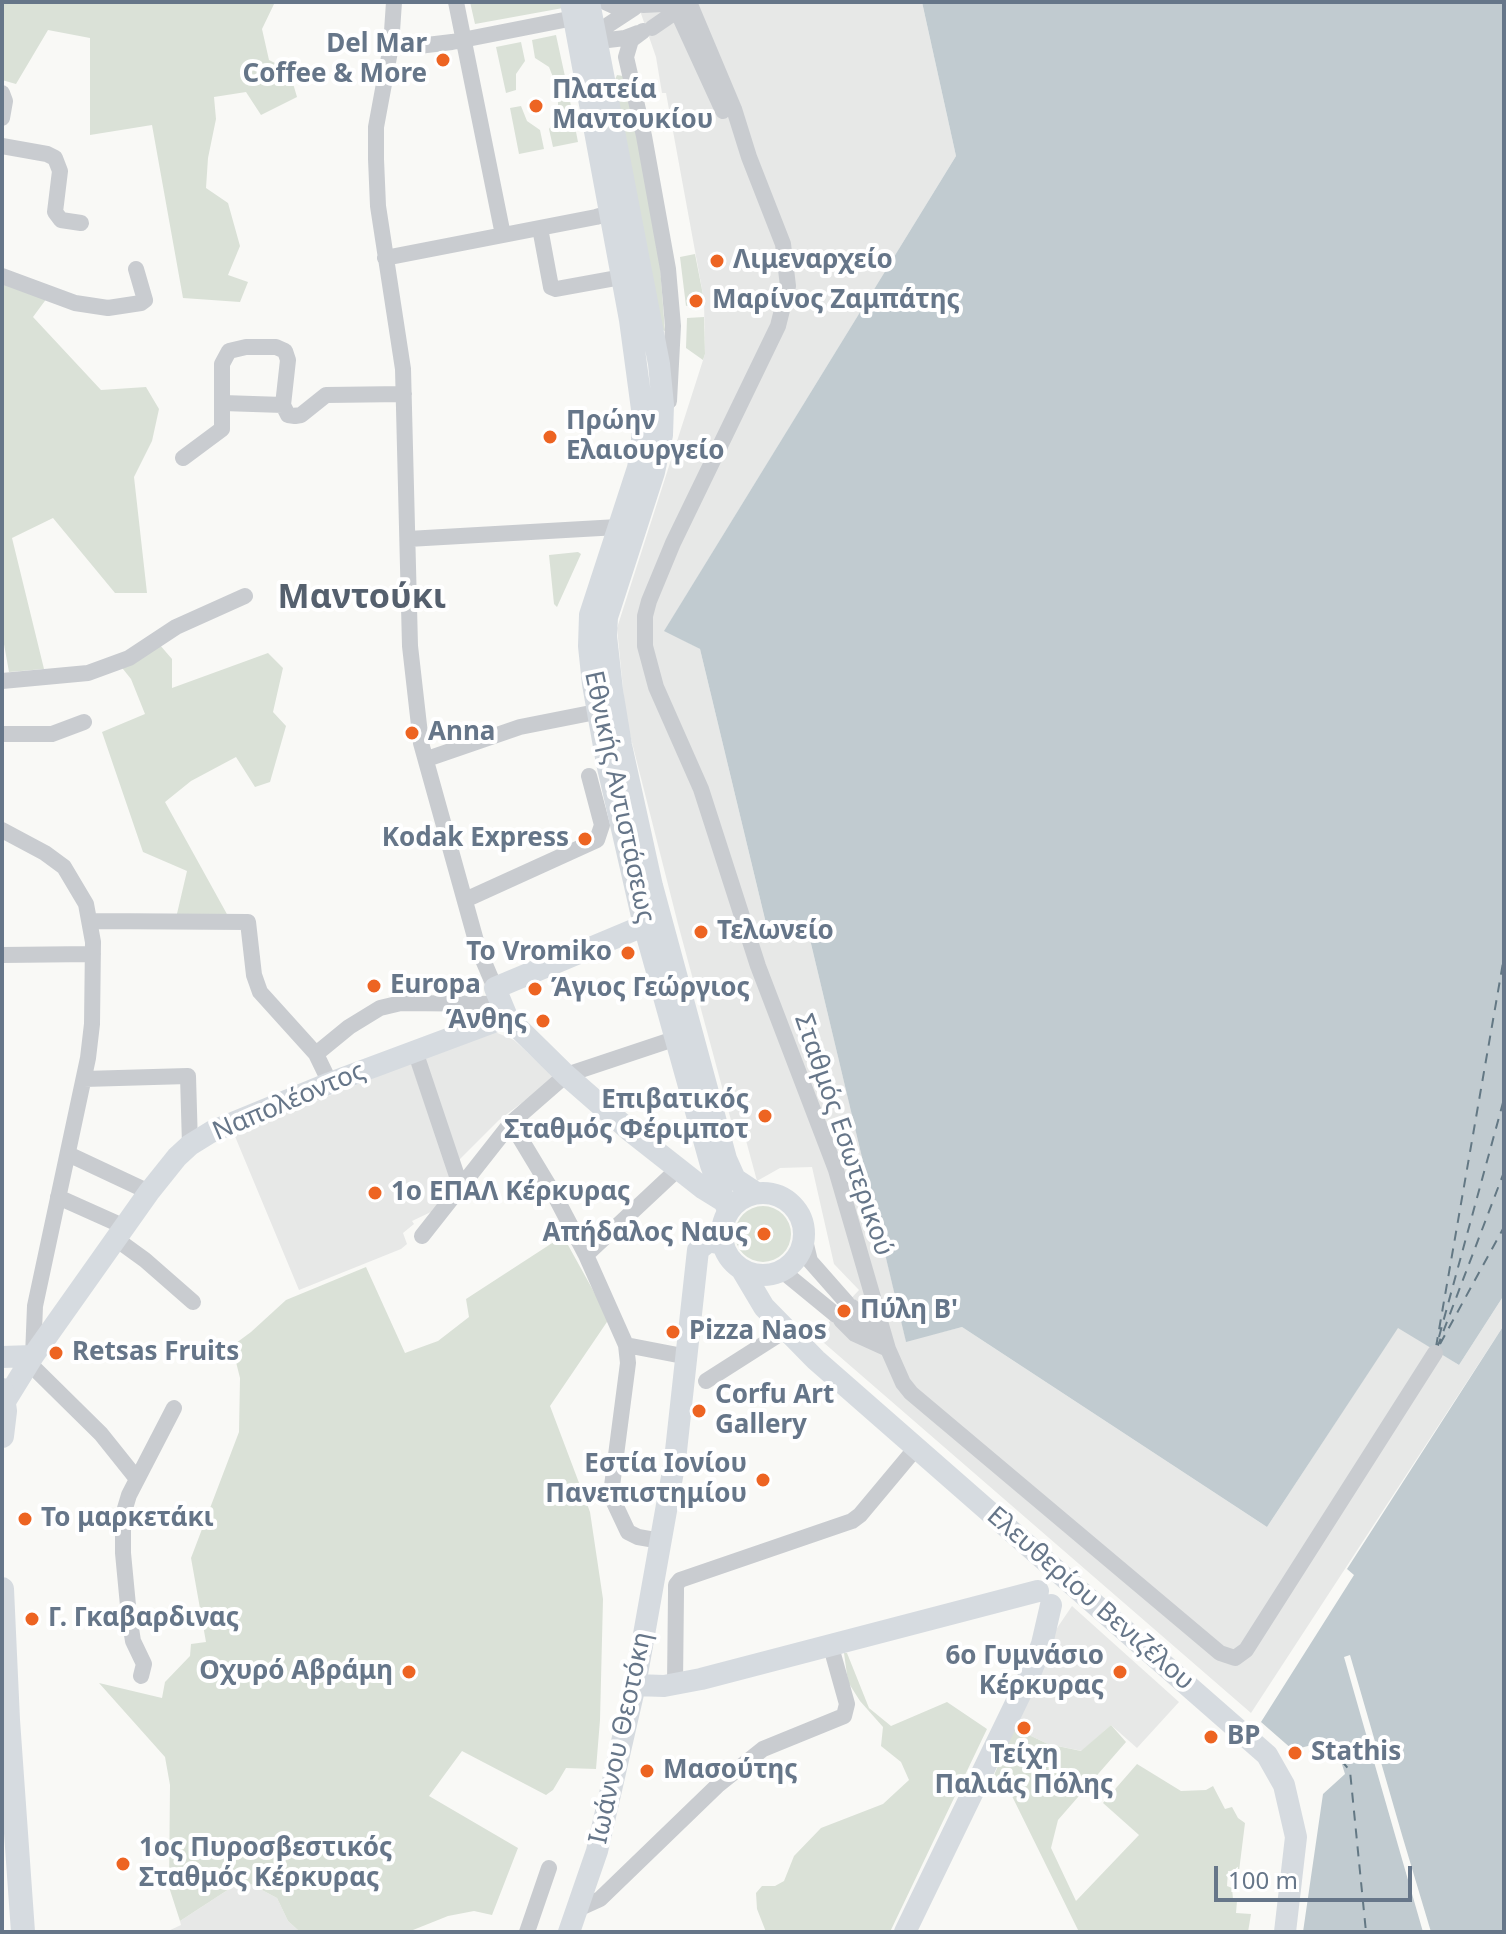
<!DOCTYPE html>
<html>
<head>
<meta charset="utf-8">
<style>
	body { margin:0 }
	#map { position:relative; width:1506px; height:1934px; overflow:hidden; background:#f9f9f6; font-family:"Noto Sans",sans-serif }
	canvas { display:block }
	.frame { position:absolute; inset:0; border:4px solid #667689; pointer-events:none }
	.scale { position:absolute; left:1214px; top:1866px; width:198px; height:36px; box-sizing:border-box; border:4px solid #667689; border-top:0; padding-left:10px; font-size:24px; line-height:28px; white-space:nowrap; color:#667689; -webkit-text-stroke:6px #fff; paint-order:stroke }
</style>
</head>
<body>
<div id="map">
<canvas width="1506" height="1934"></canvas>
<div class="frame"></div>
<div class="scale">100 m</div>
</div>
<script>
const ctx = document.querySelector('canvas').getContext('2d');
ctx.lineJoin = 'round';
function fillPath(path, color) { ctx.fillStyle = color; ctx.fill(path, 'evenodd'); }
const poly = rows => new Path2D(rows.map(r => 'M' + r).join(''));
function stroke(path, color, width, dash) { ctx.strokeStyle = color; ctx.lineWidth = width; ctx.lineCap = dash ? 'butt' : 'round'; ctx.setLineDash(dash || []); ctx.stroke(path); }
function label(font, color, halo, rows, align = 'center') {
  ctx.font = font + ' "Noto Sans",sans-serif'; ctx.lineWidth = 8; ctx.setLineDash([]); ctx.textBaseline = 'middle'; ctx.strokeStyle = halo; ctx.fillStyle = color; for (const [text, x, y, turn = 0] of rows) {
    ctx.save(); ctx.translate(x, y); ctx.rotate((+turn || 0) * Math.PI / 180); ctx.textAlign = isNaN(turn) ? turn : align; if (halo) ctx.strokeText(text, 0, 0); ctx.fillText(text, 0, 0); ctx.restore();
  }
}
const built = poly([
	[637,2,922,2,956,156,665,630,700,649,770,940,808,931,906,1341,962,1327,1267,1527,1398,1327,1459,1365,1504,1295,1504,1325,1251,1713,816,1336,859,1290,834,1264,812,1167,780,1168,757,1181,741,1122,732,1124,678,924,626,719,617,628,705,354,704,300,666,93,662,93,656,57],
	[495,1032,514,1040,555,1078,499,1120,459,1160,421,1056],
	[411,1063,450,1177,444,1180,449,1190,433,1211,412,1221,414,1224,403,1233,407,1244,401,1249,299,1290,234,1134],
	[1072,1606,1179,1702,1137,1748,1111,1725,1082,1751,1048,1744,1014,1728,1053,1634],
	[243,1880,277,1898,288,1921,300,1932,166,1932,181,1925,180,1921]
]);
const green = poly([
	[2,2,275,2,262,29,269,60,289,70,297,97,261,115,246,92,214,97,216,119,208,158,206,188,228,203,240,246,228,275,248,282,240,302,183,298,152,125,90,135,90,38,48,30,16,84,2,80],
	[470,2,562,2,563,8,475,24],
	[556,35,566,81,555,82,549,67,535,58,532,40],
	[521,42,525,61,516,74,516,90,506,93,496,47],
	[617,75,623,76,627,81,660,266,665,331,660,329,613,84],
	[569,96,578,142,553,147,549,129,558,115,558,99],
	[521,106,527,121,540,130,544,149,519,154,510,108],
	[695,254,704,300,686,306,680,257],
	[2,281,47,298,33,317,101,390,146,387,159,409,152,441,134,477,147,593,115,593,53,518,12,538,44,669,9,672,2,633],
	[704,317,705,354,703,360,686,348,687,318],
	[578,552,581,554,557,607,554,604,549,555],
	[159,644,172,659,172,688,268,653,283,668,273,712,286,726,270,782,255,787,236,757,191,781,165,802,228,916,176,918,187,871,143,852,102,732,145,714,131,679,119,664],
	'735 1234a28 28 0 1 1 56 0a28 28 0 1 1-56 0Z',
	[563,1236,609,1319,550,1406,590,1512,603,1599,600,1720,596,1769,566,1768,553,1790,546,1795,462,1751,429,1796,518,1848,492,1915,474,1911,448,1916,408,1932,300,1932,288,1921,277,1898,243,1880,180,1921,169,1887,170,1785,165,1757,99,1683,162,1698,165,1682,190,1656,191,1644,206,1642,191,1558,239,1432,240,1378,232,1346,251,1332,286,1300,366,1267,405,1353,438,1341,469,1317,466,1299],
	[844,1653,847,1653,869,1708,891,1726,947,1702,987,1729,890,1932,766,1932,757,1909,756,1893,762,1886,775,1886,784,1881,794,1856,821,1828,883,1804,909,1780,901,1762,881,1746,883,1727,860,1701,848,1682],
	[1111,1725,1126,1742,1058,1820,1051,1848,1076,1901,1139,1835,1103,1803,1137,1764,1181,1791,1206,1790,1213,1786,1225,1809,1232,1807,1238,1818,1245,1823,1239,1871,1228,1871,1227,1886,1232,1888,1233,1899,1237,1901,1236,1913,1251,1914,1248,1932,1079,1932,1011,1794,1000,1783,992,1780,1014,1728,1048,1744,1081,1751]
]);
const water = poly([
	[922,2,1504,2,1504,1295,1459,1365,1398,1328,1267,1527,962,1327,906,1342,808,931,770,940,700,649,664,631,956,156],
	[1504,1325,1504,1932,1303,1932,1323,1794,1345,1774,1334,1739,1293,1750,1261,1722,1354,1575,1347,1569]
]);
const pier = poly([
	[1350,1655,1402,1835,1431,1932,1423,1932,1368,1741,1344,1657]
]);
const ferry = poly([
	[1439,1337,1504,1099],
	[1440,1344,1504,1227],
	[1436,1347,1504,957],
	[1437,1348,1504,1172],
	[1341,1760,1350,1771,1366,1932]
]);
const street = poly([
	[394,2,391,46,376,127,376,159,378,206,403,369,410,646,421,743,478,948,495,988],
	[456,2,503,235],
	[605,2,618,8,634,8],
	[673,2,723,111],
	[689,2,734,109,749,157,783,244,788,286,778,326,673,543,649,601,645,616,645,646,656,687,701,789,758,966,836,1170,888,1349,903,1383,911,1393,1220,1653,1235,1658,1246,1650,1435,1353],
	[643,5,683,3],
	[652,28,684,6],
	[643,31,631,40,626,57,644,136,668,269,673,326,669,401],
	[589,34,608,40,625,38,638,33],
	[591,41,605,27,634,8],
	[391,46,410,47,452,42,574,18],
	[2,93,5,101,2,118],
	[2,146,47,154,55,158,60,171,55,212,61,220,81,223],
	[540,228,551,287,556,289,622,277],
	[385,258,596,217,610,213,614,205],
	[2,276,75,303,108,308,141,303,145,300,136,269],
	[223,403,283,405,288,415,295,416,301,415,326,395,404,394],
	[183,458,222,429,222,364,229,351,246,347,276,347,285,351,288,360,283,405],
	[408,539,618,527],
	[2,681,88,673,129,658,176,627,245,596],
	[2,734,52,734,84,722],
	[427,759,520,727,606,710],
	[2,830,45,853,64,867,86,904,93,942,92,1024,88,1058,35,1306,33,1356],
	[465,900,597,840,602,825,589,776],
	[91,921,248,922,254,975,260,992,316,1054],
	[2,955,93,954],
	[415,1051,460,1185],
	[84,1079,188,1076,190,1145],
	[330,1083,316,1054,349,1027,380,1008,401,1003,501,1004],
	[511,1123,555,1196,586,1255,626,1345,628,1363,612,1486,612,1498,628,1532,638,1537,661,1541],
	[68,1154,149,1192],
	[58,1197,125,1227],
	[422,1236,511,1123,566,1075,683,1036],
	[804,1236,810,1261,847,1303],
	[116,1239,145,1260,193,1302],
	[586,1255,678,1169],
	[786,1274,836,1315],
	[852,1307,882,1342],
	[841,1320,855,1334,888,1349],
	[626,1345,688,1357],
	[29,1363,101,1434,137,1479],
	[706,1381,786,1330],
	[141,1676,144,1664,133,1641,129,1616,123,1553,123,1515,129,1495,174,1408],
	[675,1684,676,1593,676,1585,680,1580,852,1521,860,1515,916,1448],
	[578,1909,600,1899,718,1785,763,1749,844,1716,847,1704,831,1647],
	[527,1932,549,1868]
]);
const secondary = poly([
	[571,2,630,320,642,409,642,445,638,468,590,615,589,646,593,684,607,763,644,925,711,1165,728,1211],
	[589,2,659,364,663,405,662,435,654,472,607,617,606,636,612,690,621,745,652,886,726,1159,735,1179,756,1193],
	[655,921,495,988,507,1017,566,1075,629,1130,704,1189,725,1202],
	'722 1234a41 41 0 1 1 82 0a41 41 0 1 1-82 0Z',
	[742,1270,764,1307,816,1360,1267,1755,1284,1785,1296,1837,1285,1932],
	[2,1357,33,1356],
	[4,1403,33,1356,149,1192,177,1157,190,1145,211,1132,330,1083,507,1017],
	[635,1685,664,1686,701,1679,1038,1591],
	[569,1932,597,1851,635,1685,675,1460,698,1250,709,1241,722,1244],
	[905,1932,1030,1674,1042,1644,1051,1605]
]);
const primary = poly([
	[2,1390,5,1411,2,1436],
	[2,1589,8,1720,23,1932]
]);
const markers = [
	[443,60,8,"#ed6422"],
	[536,106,8,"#ed6422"],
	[717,261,8,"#ed6422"],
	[696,301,8,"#ed6422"],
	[550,437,8,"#ed6422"],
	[412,733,8,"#ed6422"],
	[585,839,8,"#ed6422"],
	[701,932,8,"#ed6422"],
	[628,953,8,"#ed6422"],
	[374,986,8,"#ed6422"],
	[535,989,8,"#ed6422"],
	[543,1021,8,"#ed6422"],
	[765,1116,8,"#ed6422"],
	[375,1193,8,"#ed6422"],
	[764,1234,8,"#ed6422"],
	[844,1311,8,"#ed6422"],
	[673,1332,8,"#ed6422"],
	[56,1353,8,"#ed6422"],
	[699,1411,8,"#ed6422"],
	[763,1480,8,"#ed6422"],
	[25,1519,8,"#ed6422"],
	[32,1619,8,"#ed6422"],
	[409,1672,8,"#ed6422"],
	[1120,1672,8,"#ed6422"],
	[1024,1728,8,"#ed6422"],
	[1211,1737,8,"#ed6422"],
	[1295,1753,8,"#ed6422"],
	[647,1771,8,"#ed6422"],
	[123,1864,8,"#ed6422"]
];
const poiNames = [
	["Del Mar",427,45,"right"],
	["Coffee & More",427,75,"right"],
	["Πλατεία",552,91],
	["Μαντουκίου",552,121],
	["Λιμεναρχείο",733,261],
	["Μαρίνος Ζαμπάτης",712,301],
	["Πρώην",566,422],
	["Ελαιουργείο",566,452],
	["Anna",428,733],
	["Kodak Express",569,839,"right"],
	["Τελωνείο",717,932],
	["To Vromiko",612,953,"right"],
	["Europa",390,986],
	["Άγιος Γεώργιος",551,989],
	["Άνθης",527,1021,"right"],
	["Επιβατικός",749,1101,"right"],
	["Σταθμός Φέριμποτ",749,1131,"right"],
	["1ο ΕΠΑΛ Κέρκυρας",391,1193],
	["Απήδαλος Ναυς",748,1234,"right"],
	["Πύλη Β'",860,1311],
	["Pizza Naos",689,1332],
	["Retsas Fruits",72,1353],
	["Corfu Art",715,1396],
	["Gallery",715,1426],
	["Εστία Ιονίου",747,1465,"right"],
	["Πανεπιστημίου",747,1495,"right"],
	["Το μαρκετάκι",41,1519],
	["Γ. Γκαβαρδινας",48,1619],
	["6ο Γυμνάσιο",1104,1657,"right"],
	["Κέρκυρας",1104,1687,"right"],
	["Οχυρό Αβράμη",393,1672,"right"],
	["BP",1227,1737],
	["Stathis",1311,1753],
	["Τείχη",1024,1756,"center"],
	["Παλιάς Πόλης",1024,1786,"center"],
	["Μασούτης",663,1771],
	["1ος Πυροσβεστικός",139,1849],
	["Σταθμός Κέρκυρας",139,1879]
];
const streetNames = [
	["Εθνικής Αντιστάσεως",619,797,78],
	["Ναπολέοντος",289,1102,-23],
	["Σταθμός Εσωτερικού",843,1135,71],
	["Ελευθερίου Βενιζέλου",1090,1599,41],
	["Ιωάννου Θεοτόκη",621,1738,-78]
];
const districtNames = [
	["Μαντούκι",362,598]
];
fillPath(built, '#e7e8e7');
fillPath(green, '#dae1d7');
fillPath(water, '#c1cbd0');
fillPath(pier, '#f9f9f6');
stroke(ferry, '#637884', 2, [10, 8]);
stroke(street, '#c9ccd0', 16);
stroke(secondary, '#d6dbe0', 22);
stroke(primary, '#d6dbe0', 24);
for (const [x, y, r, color] of markers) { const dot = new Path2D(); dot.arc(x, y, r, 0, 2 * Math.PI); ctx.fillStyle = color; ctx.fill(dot); stroke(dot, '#fff', 3); }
label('bold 26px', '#667689', '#fff', poiNames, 'left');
label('26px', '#667689', '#fff', streetNames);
label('bold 34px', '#55606e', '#fff', districtNames);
</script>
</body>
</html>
